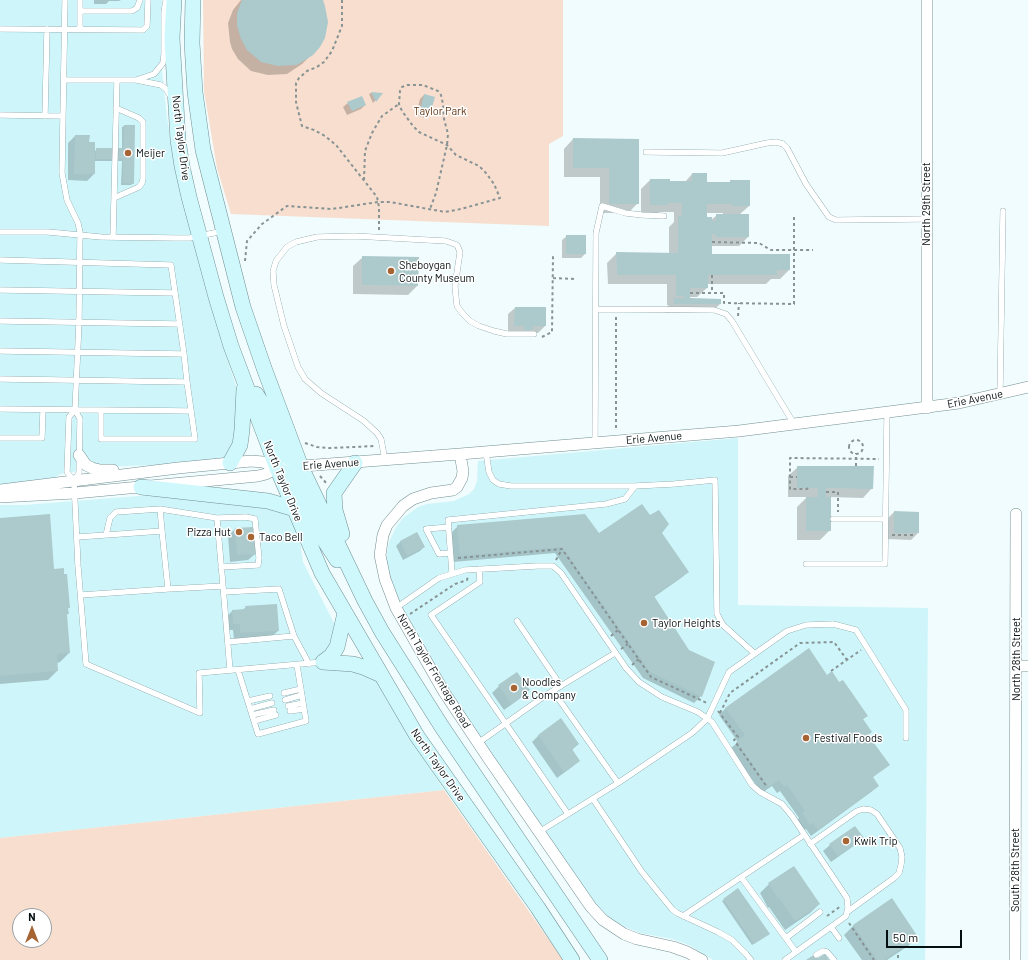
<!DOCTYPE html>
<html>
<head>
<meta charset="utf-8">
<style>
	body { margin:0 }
	#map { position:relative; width:1028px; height:960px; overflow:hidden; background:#f0fcfd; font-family:Barlow,sans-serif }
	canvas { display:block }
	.north { position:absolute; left:12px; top:908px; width:40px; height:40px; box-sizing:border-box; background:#fff; border:1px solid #9b9f9f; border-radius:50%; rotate:0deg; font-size:11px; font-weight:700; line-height:16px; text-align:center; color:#050e10 }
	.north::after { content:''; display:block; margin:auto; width:14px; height:18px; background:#a76433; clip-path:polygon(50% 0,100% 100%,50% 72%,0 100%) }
	.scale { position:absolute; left:886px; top:930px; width:76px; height:18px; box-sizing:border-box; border:2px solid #050e10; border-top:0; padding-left:5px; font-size:12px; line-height:14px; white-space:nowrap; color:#050e10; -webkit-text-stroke:3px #fff; paint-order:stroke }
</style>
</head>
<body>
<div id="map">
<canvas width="1028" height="960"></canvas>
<div class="north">N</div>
<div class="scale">50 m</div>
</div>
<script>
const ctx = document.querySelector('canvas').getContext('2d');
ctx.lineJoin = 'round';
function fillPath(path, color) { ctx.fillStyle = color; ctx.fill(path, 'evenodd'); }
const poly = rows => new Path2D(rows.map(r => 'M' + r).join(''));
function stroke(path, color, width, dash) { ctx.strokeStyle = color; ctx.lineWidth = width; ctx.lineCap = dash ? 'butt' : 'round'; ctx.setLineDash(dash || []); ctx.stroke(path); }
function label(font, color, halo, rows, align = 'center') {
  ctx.font = font + ' Barlow,sans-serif'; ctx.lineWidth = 3; ctx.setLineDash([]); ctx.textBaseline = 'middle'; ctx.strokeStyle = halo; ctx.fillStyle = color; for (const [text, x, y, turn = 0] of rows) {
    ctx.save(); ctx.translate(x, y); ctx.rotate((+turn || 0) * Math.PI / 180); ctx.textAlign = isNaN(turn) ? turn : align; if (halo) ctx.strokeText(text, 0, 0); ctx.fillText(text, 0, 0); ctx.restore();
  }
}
const built = poly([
	[0,0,162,0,161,60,163,81,167,117,174,163,223,345,237,389,237,432,229,455,221,460,178,464,103,467,60,474,54,479,0,487],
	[738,438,738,605,928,608,925,960,713,960,689,945,672,939,640,933,625,927,611,919,602,911,591,897,470,724,409,622,391,582,387,564,387,553,389,542,396,527,403,518,418,507,427,504,454,501,469,494,474,489,477,481,478,461],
	[164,494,247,503,286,512,299,534,303,562,335,625,342,667,370,675,376,681,410,738,444,790,0,838,0,505,24,505]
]);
const green = poly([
	[203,0,563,0,563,136,549,144,549,226,231,214,217,168,204,91],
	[444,790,563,960,0,960,0,838],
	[20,916,44,916,44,940,20,940]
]);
const shadow = poly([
	[94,0,121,0,119,1,109,1,106,4,94,4],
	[241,0,322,0,312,54,302,64,287,74,268,75,251,71,238,59,232,49,230,42,228,23,233,10],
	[371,93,381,94,373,103,369,94],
	[424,95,429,114,425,118,416,115,420,99],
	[348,103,365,105,361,109,347,115,343,107],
	[124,126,133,183,131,185,121,185,122,161,94,161,94,174,87,181,68,180,68,143,75,136,88,143,94,152,97,149,122,149,122,127],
	[573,139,638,140,638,203,628,213,600,213,600,177,564,177,564,149],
	[692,174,706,183,729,183,731,181,749,206,739,215,748,237,739,246,711,246,711,255,789,255,789,270,780,279,771,279,766,284,707,284,707,288,697,297,689,297,689,299,720,304,711,313,665,313,665,308,669,305,667,305,667,284,608,284,607,263,617,253,669,254,669,227,674,222,674,212,659,212,657,214,641,214,641,189,650,180,685,182],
	[706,213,723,213,723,215,717,215,711,220,706,218],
	[567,236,585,254,581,258,562,258,562,240],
	[363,257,418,258,417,286,408,295,353,294,353,266],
	[515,308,545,326,538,333,508,332,508,314],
	[798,467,872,488,863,498,830,497,830,530,820,540,797,540,797,507,807,497,788,497,788,476],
	[894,512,918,533,911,540,887,539,887,519],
	[0,519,53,570,67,609,68,614,66,615,69,653,60,662,57,663,57,671,48,680,0,684],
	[458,526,598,535,688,572,681,578,654,597,701,696,694,703,643,678,555,553,453,562,451,533],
	[253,528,255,554,248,560,230,562,228,536,235,529],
	[417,533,424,547,420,551,403,560,396,546,400,542],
	[246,607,278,631,271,637,234,640,233,630,226,630,226,618,232,611,243,610],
	[517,673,529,690,522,697,504,710,492,693,499,686],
	[827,676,839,684,867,716,862,720,867,735,888,764,872,778,878,786,871,792,811,836,806,829,803,831,796,821,799,818,780,791,777,793,772,786,762,793,730,749,738,742,719,715,726,708],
	[539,735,578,744,572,750,579,761,572,767,557,778,532,742],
	[862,838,855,845,831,862,823,851,830,845],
	[769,884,819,904,810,913,785,930,769,907,768,908,760,893],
	[724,900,767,935,752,945,722,901],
	[854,925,917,937,908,946,887,960,862,960,844,935]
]);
const building = poly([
	[242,0,323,0,325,6,328,22,325,38,320,47,313,55,297,65,278,66,261,62,247,50,241,39,237,26,237,13],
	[371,92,383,93,376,102],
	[424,94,435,97,430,114,420,111],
	[362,96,366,105,352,111,347,102],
	[124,125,135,125,134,184,123,183,123,159,96,159,96,148,123,148],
	[75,135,90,135,89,142,95,142,95,174,74,174],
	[573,138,639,139,639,204,609,204,609,168,573,168],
	[692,173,707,173,707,182,730,182,730,180,750,180,750,206,732,206,732,204,707,204,707,217,712,217,712,221,716,221,716,214,749,214,749,237,716,237,716,234,712,234,712,254,790,254,790,270,777,270,777,275,708,275,708,288,690,288,690,298,721,299,721,304,674,304,674,298,684,298,684,296,676,296,676,275,617,275,616,252,678,253,678,216,682,216,682,203,668,203,668,205,650,205,650,179,670,179,670,181,692,181],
	[566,235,586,235,586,254,566,254],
	[362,256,419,257,418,286,362,285],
	[515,307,546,307,546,326,533,326,533,330,524,330,524,326,514,326],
	[797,466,874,466,873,489,826,488,826,497,831,497,831,531,806,531,806,497,818,497,818,488,797,488],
	[642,504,650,515,659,510,669,524,662,533,689,572,654,596,689,650,715,662,702,697,650,672,562,547,460,556,457,525,585,514,599,533],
	[894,511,919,512,919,533,894,533],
	[50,514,54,569,64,568,64,574,67,574,70,608,68,608,69,614,67,614,70,653,57,654,58,671,0,676,0,518],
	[253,527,256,554,237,555,235,528],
	[417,532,425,547,407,556,400,541],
	[277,604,279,631,240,633,240,624,233,624,232,610,246,609,245,606],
	[809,648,827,675,832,671,839,682,843,680,868,716,863,719,872,732,868,735,890,765,873,777,879,786,818,830,813,823,810,825,802,813,805,811,787,785,784,787,779,780,769,787,736,742,745,735,725,708],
	[517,672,530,690,511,704,498,685],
	[561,718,579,744,572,749,580,761,564,772,538,735],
	[855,826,864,838,838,856,829,844],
	[794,866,820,904,795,921,779,898,778,899,768,883],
	[738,888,770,934,754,944,723,899],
	[892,898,918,937,884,960,877,960,853,925],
	[815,954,818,958,825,954,829,960,806,960]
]);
const path = poly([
	[342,0,342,26,332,51,324,62,317,67,307,71,299,78,296,83,296,102,302,126,314,130,325,136,336,145,377,197,379,207,379,230],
	[364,180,365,151,372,133,382,116,399,104],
	[712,242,759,243,771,250,813,250],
	[245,261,247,241,262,224,287,206,332,209,378,202,390,202,445,212,461,209,500,198,494,184,486,173,479,166,456,155,447,145,419,132,413,126,402,111,399,104,400,91,402,87,407,85,423,85,438,91,441,95,443,104,444,119,448,134,447,145,436,193,430,209],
	[712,275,712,293],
	[553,278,574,279],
	[690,293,724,293,724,303,794,304,794,217],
	[738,316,739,303],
	[542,337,552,332,553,256],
	[616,428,616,316],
	'849 447a7 7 0 1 1 14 0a7 7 0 1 1-14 0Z',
	[305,443,317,447,329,448,376,446],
	[856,466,856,453],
	[320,476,327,484],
	[790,477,797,477],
	[808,488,807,489,790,489,790,458,879,459],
	[826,492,838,492,838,512],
	[892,535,916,535],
	[458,558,562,549,651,677,707,703],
	[556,560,562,549],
	[410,614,455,584,467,580,468,576],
	[611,636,618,630],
	[621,649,628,644],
	[632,665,639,659],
	[831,671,861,650],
	[718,711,738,737,734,740,767,787],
	[720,713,730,693,800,643,834,642,847,660],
	[827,916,841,906],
	[849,923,874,960],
	[898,955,898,960]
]);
const service = poly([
	[65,0,62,173,67,200,78,223,80,232,79,322,75,410,80,419,79,473,74,481,78,566,86,664,200,713,199,673,323,662],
	[80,11,132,11,137,8,140,0],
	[0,29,143,30,147,26,148,0],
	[80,30,80,0],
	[64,80,136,80,161,85,166,89,171,97],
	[136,80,154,74,163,63,164,54,164,12,166,0],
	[0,115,63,116],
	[45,116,47,29],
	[646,152,722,153,767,143,776,142,783,144,787,148,806,184,829,217,836,220,926,219],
	[114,198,139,187,142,183,143,179,143,122,139,118,116,108],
	[0,232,48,232,101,237,176,238,190,238,223,231],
	[113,237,117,80],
	[0,260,171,265,184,354,0,351],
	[0,290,175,293],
	[596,309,714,310,726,314,732,321,794,424],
	[0,321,179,324],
	[184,354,187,382],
	[0,379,187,382,195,439,101,439,101,410,0,409],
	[1000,394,1003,211],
	[101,410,191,411],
	[0,438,42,438,43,410],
	[595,443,596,233,602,206,625,213,642,215,664,216],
	[385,460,381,439,377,433,364,421,321,393,305,379,298,367,284,326,274,285,273,271,276,261,287,247,296,242,317,237,354,236,446,241,457,245,460,252,455,286,456,297,457,306,463,314,470,321,479,326,494,331,507,334,534,334],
	[74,481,67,472,69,417,75,410],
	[635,486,674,484,715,480,717,614,723,625,754,653],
	[160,509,217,518,223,586],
	[217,518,246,517,255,519,259,558,258,565,221,567],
	[833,519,885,519],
	[449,527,426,529,439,554,450,553],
	[77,537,106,535,162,531,160,509,116,512,110,518,106,535],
	[806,564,885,564,887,412],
	[479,569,480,582,431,615,568,814],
	[452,573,448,520,606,504,625,499,635,486,511,486,499,484,493,480,489,472,486,452],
	[168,589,223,586,230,670],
	[224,592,279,589,294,636,309,664],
	[81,595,168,589,162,531],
	[396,608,439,578,465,570,537,566,553,566,561,573,626,668,639,682,662,697,698,712,712,722,752,785,760,792,782,804,792,816,847,898,848,908,846,916,785,960],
	[517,621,561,686],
	[228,642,294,636],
	[238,670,258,734,306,721,297,665],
	[553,691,618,783],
	[284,693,301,689],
	[285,700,302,695],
	[248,701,270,696],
	[288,706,303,703],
	[250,709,272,703],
	[290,711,304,709],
	[252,715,274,710],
	[254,721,276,715],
	[478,743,546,695,615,653],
	[593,799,642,872,672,909,677,913,718,932,732,940,746,954,751,960],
	[539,832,618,783,692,733,707,719,729,672,787,631,806,625,833,624,856,630,906,710,906,738],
	[810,844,857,811,863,809,871,810,877,814,900,848,902,857,901,865,899,873,894,878,847,912],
	[741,877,796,952],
	[683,916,804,835],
	[831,927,839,938],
	[786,938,820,912],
	[816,955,823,951,827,952,834,960]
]);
const minor = poly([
	[927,408,927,0],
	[460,454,463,471,462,478,457,487,453,490,431,493,413,499,403,506,387,525,383,535,380,555,385,579,396,608,444,692,486,755,591,907,603,920,624,934,637,939,673,947,687,952,702,960],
	[79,455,86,465,92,468,100,470,113,470],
	[0,490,178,468,251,461,263,462,277,468],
	[0,497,75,493,258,476,266,474,277,468,316,465,460,454,739,431,959,403,1028,387],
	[1016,666,1028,666],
	[1015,960,1016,514]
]);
const secondary = poly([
	[174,0,172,38,178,140,182,166,189,197,216,297,231,346,277,468,322,573,417,736,538,908,572,960],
	[193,0,192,43,195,92,203,150,243,307,264,368,301,467,365,601,382,632,442,727,600,960],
	[256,394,266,410,281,447,287,456,300,466],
	[230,463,240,445,242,430,244,389],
	[277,469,286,474,296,483,322,537,337,560],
	[141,487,268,501,295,509],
	[342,534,335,510,334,493,355,463],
	[323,662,353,664,363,667,381,675],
	[323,662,331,656,337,647,345,613]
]);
const markers = [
	[128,153,4,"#a76433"],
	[391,271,4,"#a76433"],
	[239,532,4,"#a76433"],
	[251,537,4,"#a76433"],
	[644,623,4,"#a76433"],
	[514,688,4,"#a76433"],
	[806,738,4,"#a76433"],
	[846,841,4,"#a76433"]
];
const parkNames = [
	["Taylor Park",440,111]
];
const streetNames = [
	["North Taylor Drive",181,138,83],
	["North 29th Street",926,204,-90],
	["Erie Avenue",975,399,-11],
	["Erie Avenue",654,438,-5],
	["Erie Avenue",331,464,-4],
	["North Taylor Drive",283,481,68],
	["North 28th Street",1016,659,-90],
	["North Taylor Frontage Road",434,671,59],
	["North Taylor Drive",438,765,55],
	["South 28th Street",1015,870,-90]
];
const poiNames = [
	["Meijer",136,153],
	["Sheboygan",399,265],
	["County Museum",399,278],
	["Pizza Hut",231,532,"right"],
	["Taco Bell",259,537],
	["Taylor Heights",652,623],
	["Noodles",522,682],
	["& Company",522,695],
	["Festival Foods",814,738],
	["Kwik Trip",854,841]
];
fillPath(built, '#cef6fa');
fillPath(green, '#f7dece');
fillPath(shadow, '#0003');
fillPath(building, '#acc9cc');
stroke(service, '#738f92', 6);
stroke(minor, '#738f92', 12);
stroke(secondary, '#738f92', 16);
stroke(path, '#889394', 2, [3, 3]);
stroke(service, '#fff', 5.5);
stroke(minor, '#fff', 11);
stroke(secondary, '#cef8fc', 15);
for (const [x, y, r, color] of markers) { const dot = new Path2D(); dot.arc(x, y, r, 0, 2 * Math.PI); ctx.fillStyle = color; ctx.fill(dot); stroke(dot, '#fff', 1.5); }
label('11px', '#613310', '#fff', parkNames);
label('11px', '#050e10', '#fff', streetNames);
label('11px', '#050e10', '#fff', poiNames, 'left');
</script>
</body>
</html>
